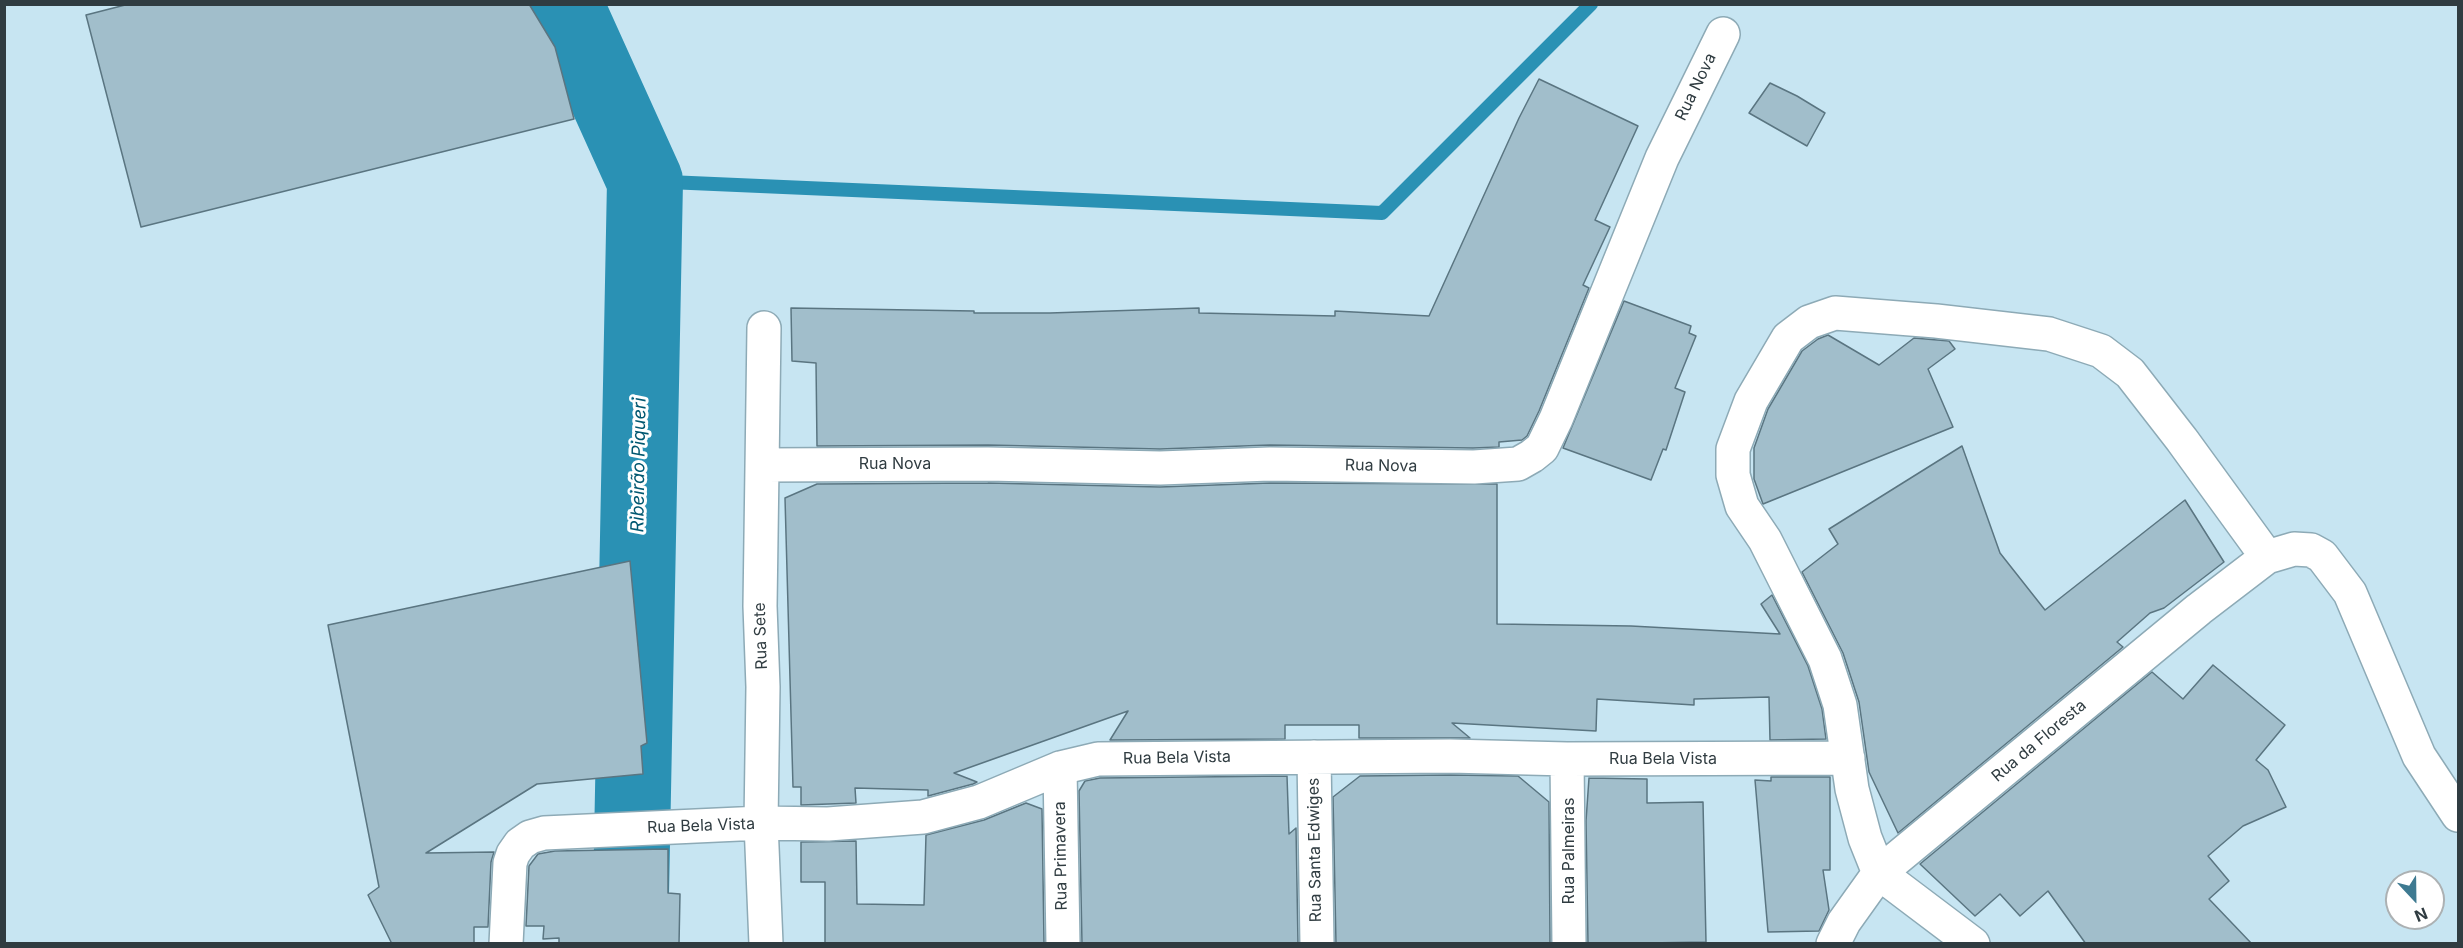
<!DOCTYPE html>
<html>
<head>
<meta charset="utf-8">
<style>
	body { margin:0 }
	#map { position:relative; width:2463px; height:948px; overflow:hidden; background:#c7e5f2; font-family:Inter,sans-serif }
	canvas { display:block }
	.frame { position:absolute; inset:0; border:6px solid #303c41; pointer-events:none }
	.north { position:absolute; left:2385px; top:870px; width:60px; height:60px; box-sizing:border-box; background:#fff; border:2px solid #acb1b3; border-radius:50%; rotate:158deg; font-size:16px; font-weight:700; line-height:24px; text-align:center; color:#303c41 }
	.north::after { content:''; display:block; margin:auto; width:21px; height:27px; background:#3e7a91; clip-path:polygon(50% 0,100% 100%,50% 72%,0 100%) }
</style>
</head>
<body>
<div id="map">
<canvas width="2463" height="948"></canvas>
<div class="frame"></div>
<div class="north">N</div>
</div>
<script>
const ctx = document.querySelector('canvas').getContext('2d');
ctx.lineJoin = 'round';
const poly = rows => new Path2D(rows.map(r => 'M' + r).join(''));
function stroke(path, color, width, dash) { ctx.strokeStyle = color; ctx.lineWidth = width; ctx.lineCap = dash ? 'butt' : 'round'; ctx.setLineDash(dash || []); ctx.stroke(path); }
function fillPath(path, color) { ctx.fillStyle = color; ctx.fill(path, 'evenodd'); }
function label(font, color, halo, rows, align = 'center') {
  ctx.font = font + ' Inter,sans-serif'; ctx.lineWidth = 6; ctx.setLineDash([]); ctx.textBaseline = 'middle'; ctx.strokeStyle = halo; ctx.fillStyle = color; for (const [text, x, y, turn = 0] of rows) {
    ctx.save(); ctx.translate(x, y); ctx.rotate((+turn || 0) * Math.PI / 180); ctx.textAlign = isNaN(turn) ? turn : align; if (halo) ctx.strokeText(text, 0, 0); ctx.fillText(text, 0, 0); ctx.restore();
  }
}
const stream = poly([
	[645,181,1382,213,1591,4]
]);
const river = poly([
	[565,4,645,181,630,944]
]);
const building = poly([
	[129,4,529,4,555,47,574,119,141,227,86,15,129,4],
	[1539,79,1638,126,1595,220,1610,227,1583,285,1589,288,1539,411,1527,436,1522,440,1499,442,1499,447,1473,448,1270,445,1160,449,988,445,817,446,816,363,792,361,791,308,974,311,974,313,1050,313,1199,308,1199,313,1335,316,1335,311,1429,316,1519,118,1539,79],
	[1770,83,1797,96,1825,113,1807,146,1749,113,1770,83],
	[1624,301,1691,326,1689,333,1696,336,1675,388,1685,392,1666,450,1663,449,1651,480,1563,448,1624,301],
	[1828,335,1879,365,1914,338,1949,341,1955,349,1928,369,1953,427,1763,504,1754,479,1754,448,1768,409,1802,351,1818,339,1828,335],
	[1962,446,2000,553,2045,610,2185,500,2224,562,2164,608,2150,613,2117,642,2123,647,1898,833,1869,772,1859,702,1843,653,1802,572,1838,544,1829,529,1962,446],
	[988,483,1160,487,1270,483,1497,484,1497,624,1631,626,1780,634,1761,604,1772,595,1808,666,1822,709,1826,739,1770,740,1769,697,1694,699,1694,705,1597,699,1596,731,1452,723,1470,738,1359,738,1359,725,1285,725,1285,739,1110,740,1128,711,954,773,977,782,973,784,928,796,928,790,855,788,856,803,801,805,801,787,793,787,785,498,817,484,988,483],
	[630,561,647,743,641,746,643,774,537,784,426,853,494,852,491,862,488,927,474,927,474,944,392,944,368,895,379,887,328,625,630,561],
	[2213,665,2285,725,2256,760,2268,770,2286,807,2243,826,2208,856,2229,881,2209,899,2252,944,2086,944,2048,891,2020,916,2000,894,1975,916,1920,864,2152,672,2183,699,2213,665],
	[1450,775,1518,776,1549,802,1550,944,1336,944,1333,797,1360,776,1450,775],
	[1287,776,1289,834,1296,828,1298,944,1082,944,1079,791,1085,781,1100,778,1287,776],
	[1771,777,1830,777,1830,870,1823,870,1829,910,1819,931,1768,932,1755,780,1771,781,1771,777],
	[1589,778,1647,779,1647,803,1703,802,1706,942,1588,944,1586,821,1589,778],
	[1026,803,1042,809,1044,944,825,944,825,882,801,882,801,842,856,841,857,904,924,905,926,835,984,820,1026,803],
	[668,849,668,893,680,894,679,944,559,944,559,938,543,939,544,926,526,926,529,866,538,854,555,851,668,849]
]);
const minor = poly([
	[764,328,760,606,763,687,761,823,766,944],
	[764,465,988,464,1160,468,1270,464,1474,467,1518,464,1532,456,1542,448,1556,419,1662,158,1723,34],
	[1314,757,1317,944],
	[1567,759,1569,944],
	[1060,768,1063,944],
	[506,944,510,863,513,854,520,844,530,837,544,833,761,823,828,824,923,817,979,802,1060,768,1098,759,1450,756,1567,759,1848,758],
	[1833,944,1844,922,1879,873,2199,609,2267,557,2294,549,2311,550,2322,556,2350,593,2419,756,2458,815],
	[1973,944,1879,873,1865,838,1852,789,1840,705,1825,659,1765,540,1742,506,1733,475,1733,449,1751,401,1788,338,1809,322,1835,313,1936,321,2049,334,2101,351,2130,373,2182,440,2267,557]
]);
const streetNames = [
	["Rua Nova",1696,87,-64],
	["Rua Nova",895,464],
	["Rua Nova",1381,466,1],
	["Rua Sete",761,636,-92],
	["Rua da Floresta",2039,741,-40],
	["Rua Bela Vista",1177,758,-1],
	["Rua Bela Vista",1663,759],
	["Rua Bela Vista",701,826,-2],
	["Rua Santa Edwiges",1315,850,-91],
	["Rua Palmeiras",1569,851,-90],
	["Rua Primavera",1061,856,-91]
];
const waterNames = [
	["Ribeirão Piqueri",639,465,-89]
];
stroke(stream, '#2a91b4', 14);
stroke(river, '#2a91b4', 76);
fillPath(building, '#a1becb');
stroke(building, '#5a7581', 1.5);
stroke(minor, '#8daab6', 36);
stroke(minor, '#fff', 33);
label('16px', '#303c41', '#fff', streetNames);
label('italic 18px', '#005770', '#fff', waterNames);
</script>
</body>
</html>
